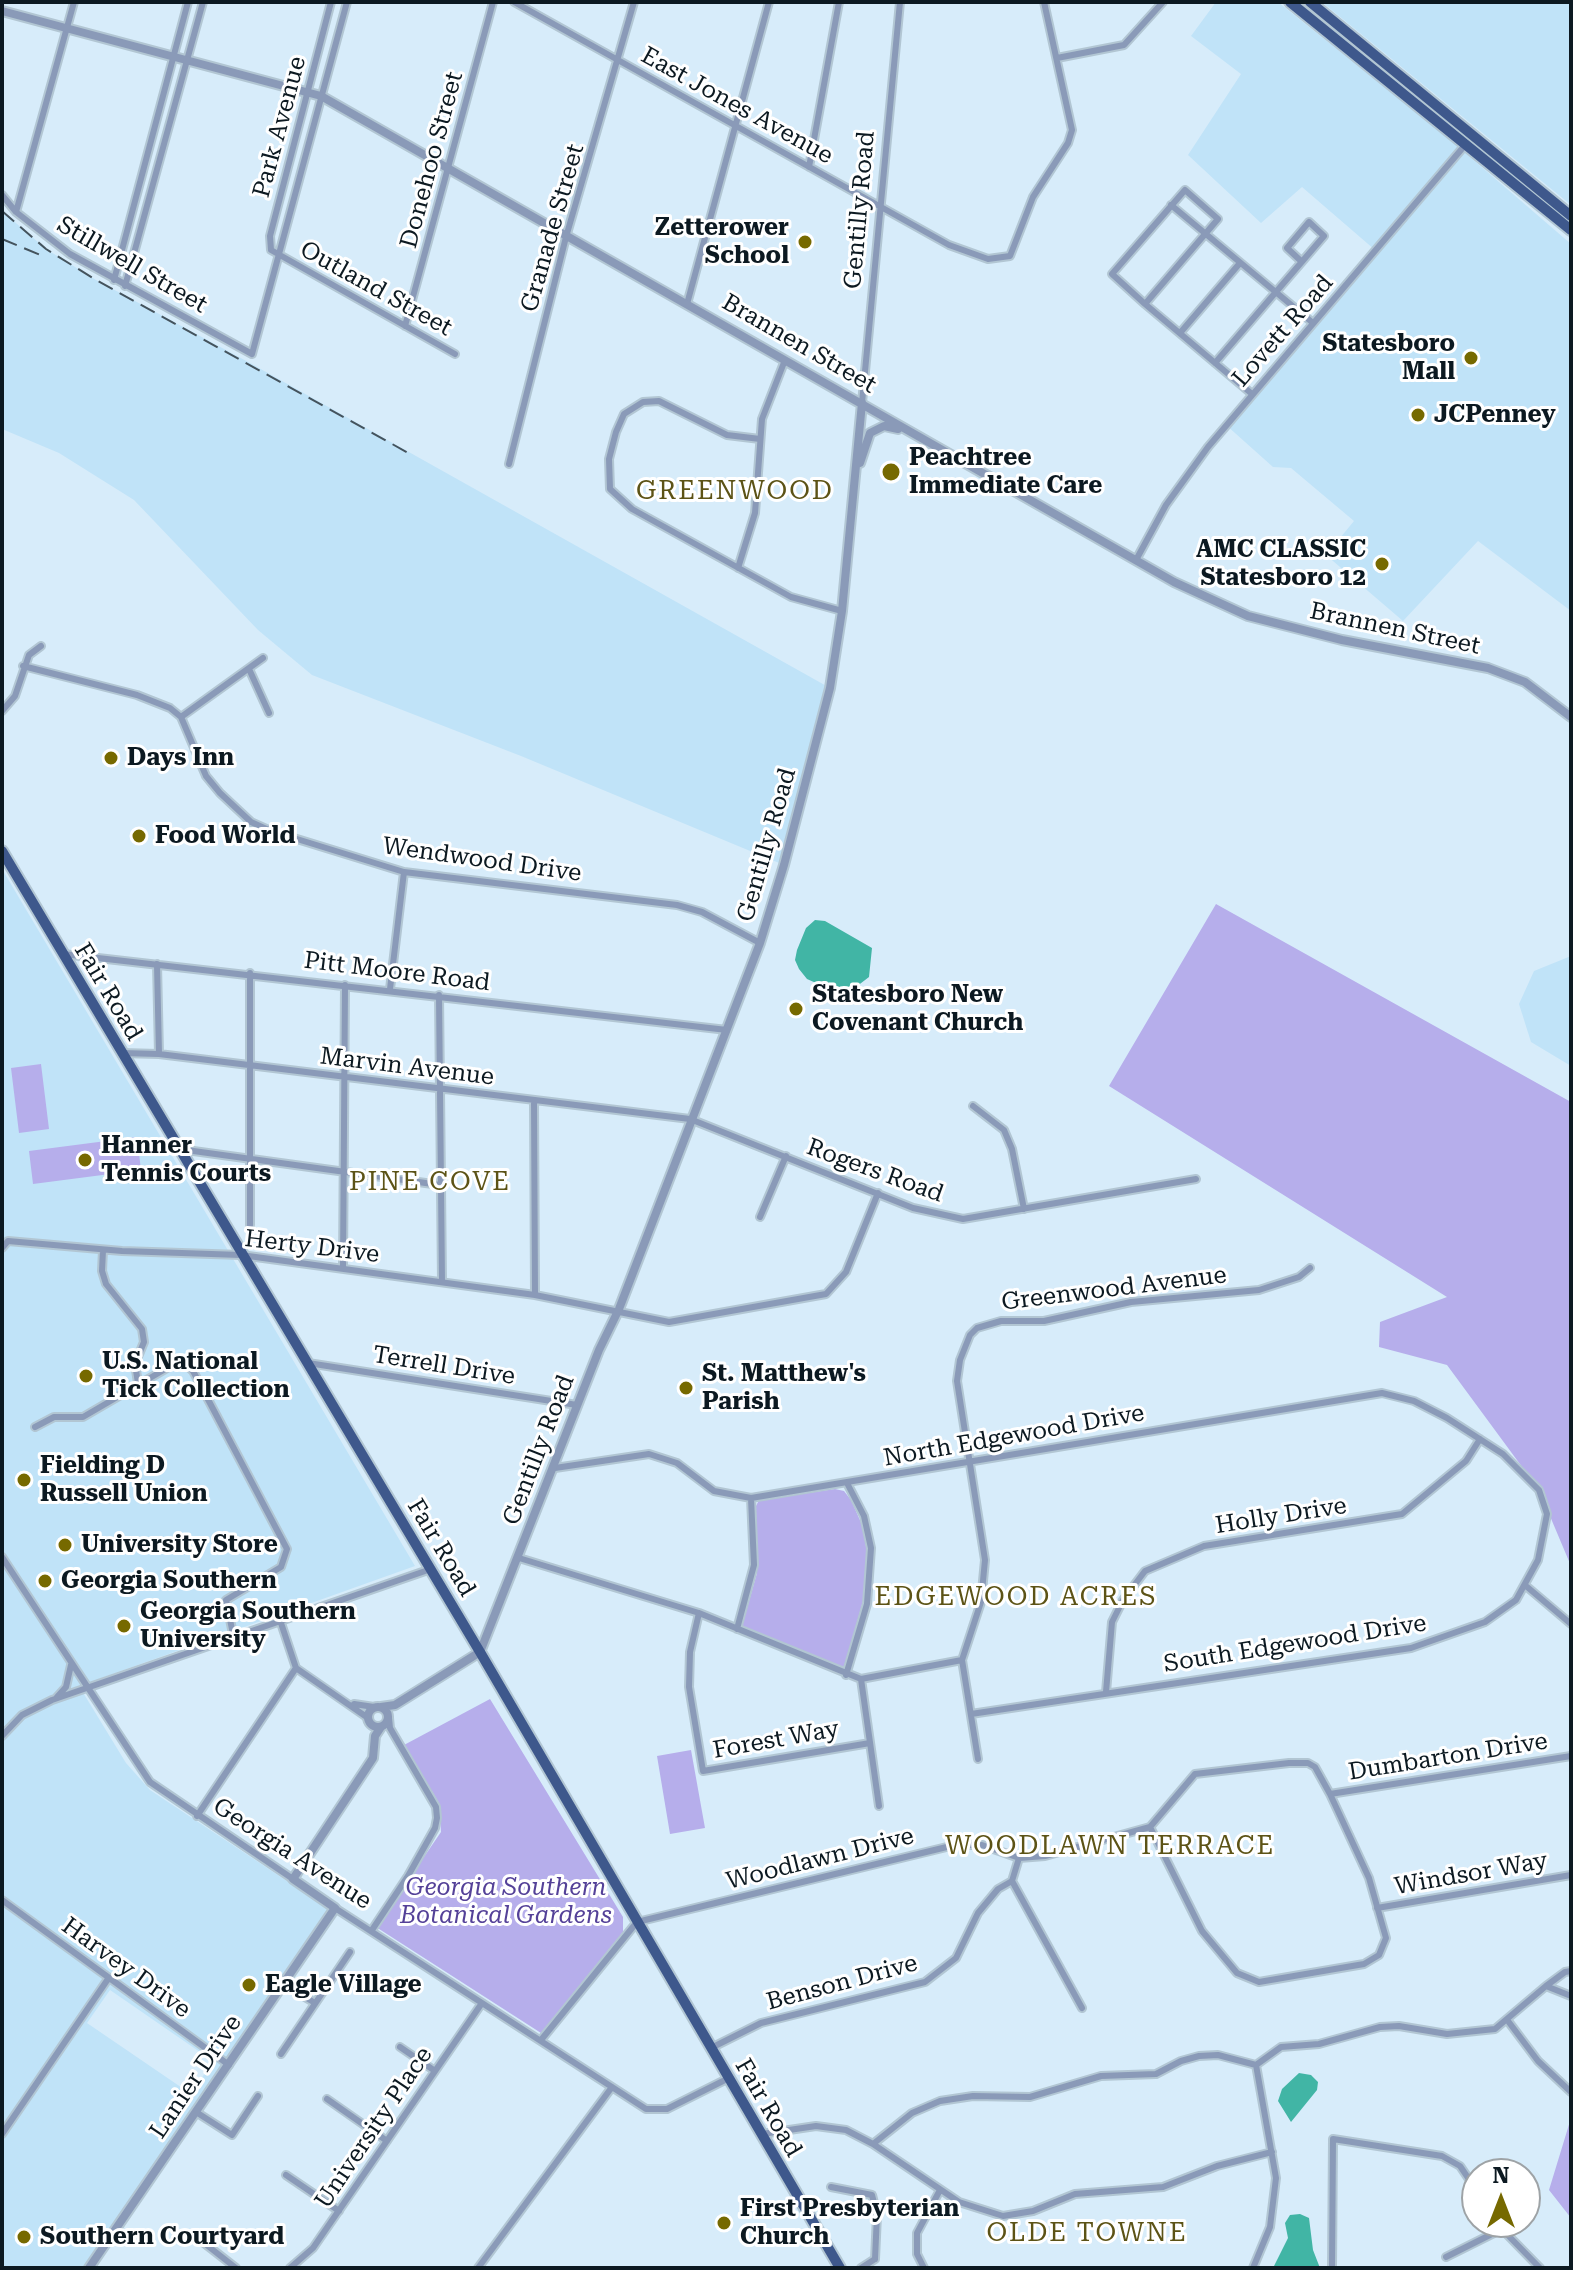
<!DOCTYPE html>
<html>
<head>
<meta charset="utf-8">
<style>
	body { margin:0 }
	#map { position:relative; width:1573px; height:2270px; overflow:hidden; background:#d7ecfa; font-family:"Roboto Serif",serif }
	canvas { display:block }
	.frame { position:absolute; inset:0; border:4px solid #0c1921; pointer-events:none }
	.north { position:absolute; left:1461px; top:2158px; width:80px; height:80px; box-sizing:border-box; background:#fff; border:2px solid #9ea3a6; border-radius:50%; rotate:0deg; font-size:22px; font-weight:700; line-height:32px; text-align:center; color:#0c1921 }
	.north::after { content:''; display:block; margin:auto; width:28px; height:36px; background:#766900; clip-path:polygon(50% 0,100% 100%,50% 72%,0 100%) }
</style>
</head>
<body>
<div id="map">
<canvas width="1573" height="2270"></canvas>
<div class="frame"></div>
<div class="north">N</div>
</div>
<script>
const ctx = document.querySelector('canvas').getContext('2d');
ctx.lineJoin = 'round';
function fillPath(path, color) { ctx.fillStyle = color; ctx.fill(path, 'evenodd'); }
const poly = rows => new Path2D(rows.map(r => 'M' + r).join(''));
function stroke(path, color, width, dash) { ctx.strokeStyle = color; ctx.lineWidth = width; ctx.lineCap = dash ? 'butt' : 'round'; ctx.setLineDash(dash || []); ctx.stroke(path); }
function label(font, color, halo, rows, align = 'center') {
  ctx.font = font + ' "Roboto Serif",serif'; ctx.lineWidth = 6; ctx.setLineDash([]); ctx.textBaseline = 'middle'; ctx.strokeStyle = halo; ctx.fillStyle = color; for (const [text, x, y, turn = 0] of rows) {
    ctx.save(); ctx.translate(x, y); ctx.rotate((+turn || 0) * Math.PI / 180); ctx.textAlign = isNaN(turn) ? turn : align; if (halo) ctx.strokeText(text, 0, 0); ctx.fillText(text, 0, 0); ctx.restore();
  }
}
const built = poly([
	[1216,2,1278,2,1449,139,1571,244,1571,611,1478,541,1403,621,1326,555,1354,521,1291,468,1273,467,1226,425,1375,250,1302,187,1261,223,1188,155,1241,74,1191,36],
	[1322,2,1571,2,1571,205,1323,3],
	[2,211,46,249,96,280,250,363,830,688,784,865,521,756,312,675,258,630,134,500,59,453,2,429],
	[2,869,415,1566,79,1686,126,1763,150,1790,329,1909,83,2268,2,2268],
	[110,1990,213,2061,191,2094,87,2023],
	[1571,956,1571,1066,1531,1042,1519,1004,1534,971]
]);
const green = poly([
	[1216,904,1571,1102,1571,1566,1539,1490,1447,1365,1379,1347,1380,1322,1447,1297,1109,1086],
	[41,1064,49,1129,19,1133,11,1068],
	[137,1137,141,1170,33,1184,29,1151],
	[835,1489,844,1491,851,1500,863,1527,868,1560,863,1601,844,1669,742,1626,757,1573,756,1506,759,1500],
	[490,1699,623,1917,623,1932,541,2033,376,1927,441,1832,439,1803,404,1745],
	[691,1750,705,1828,670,1834,657,1756],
	[1571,2118,1571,2218,1549,2190]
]);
const water = poly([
	[815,920,825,921,872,948,869,977,852,990,834,991,807,979,799,969,795,960,797,950,806,928],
	[1299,2073,1311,2075,1318,2082,1317,2090,1291,2122,1278,2101,1282,2089],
	[1300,2214,1309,2218,1313,2250,1320,2268,1273,2268,1288,2238,1285,2223,1290,2215]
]);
const minor = poly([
	[331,2,270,236,271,250,455,354],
	[514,2,949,245,988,259,1010,256,1033,197,1068,143,1072,130,1044,2],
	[1057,58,1124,45,1163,2],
	[809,167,839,2],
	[2,195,16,212,70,254,252,354,347,2],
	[1171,205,1313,323],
	[16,212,74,2],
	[114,280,188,2],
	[125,286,203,2],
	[687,304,769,2],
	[1145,304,1218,219,1185,190,1112,274,1145,304,1252,394],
	[405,326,493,2],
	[1180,333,1240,263],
	[1215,363,1324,236,1309,222,1287,248,1301,261],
	[862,403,900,2],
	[760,439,727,435,659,401,643,402,624,414,616,432,609,459,610,489,632,509,791,597,842,611],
	[509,464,566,237,634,2],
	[1136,560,1166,505,1208,447,1466,144],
	[738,568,755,513,762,419,785,360],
	[23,666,137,695,170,708,181,717,206,776,220,793,251,822,271,831,404,872,677,905,702,912,760,943],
	[249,669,269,713],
	[2,711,15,696,29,655,41,646],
	[181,717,263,658],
	[63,954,727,1030],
	[157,964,159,1054],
	[390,989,404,872],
	[439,995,442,1282],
	[121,1053,159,1054,690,1119,913,1208,963,1219,1196,1179],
	[534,1100,535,1295],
	[973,1106,1004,1130,1012,1149,1024,1209],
	[179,1149,440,1185],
	[760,1217,786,1156],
	[250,1225,250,973],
	[2,1248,8,1241,122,1251,241,1255,535,1295,669,1322,826,1294,846,1272,878,1193],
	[103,1250,102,1271,106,1284,142,1329,144,1342,135,1364,138,1383],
	[343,1268,345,985],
	[308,1363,577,1405],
	[35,1427,54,1417,83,1417,174,1364,187,1366,193,1371,287,1549,281,1567,226,1600,234,1639],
	[555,1468,649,1454,677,1463,714,1491,751,1498,1382,1393,1414,1401,1447,1418,1503,1454,1539,1490,1547,1514,1538,1560,1516,1600,1485,1622,1411,1648,971,1714],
	[2,1557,150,1782,293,1879],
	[519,1558,699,1613,861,1679,962,1660],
	[1526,1586,1571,1624],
	[699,1613,690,1652,689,1687,703,1771,870,1743],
	[281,1623,296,1668],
	[737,1629,754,1565,751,1498],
	[296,1668,368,1718],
	[846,1675,867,1604,871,1548,864,1516,847,1483],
	[861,1679,879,1806],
	[1106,1692,1112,1622,1123,1600,1145,1571,1204,1546,1402,1514,1466,1461,1480,1439],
	[57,1697,66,1687,71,1665],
	[354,1704,374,1707],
	[2,1736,22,1715,52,1700,431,1569],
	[978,1759,962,1660,981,1602,985,1560,957,1381,960,1360,970,1335,977,1328,1001,1321,1044,1321,1131,1302,1259,1290,1299,1277,1310,1268],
	[1289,1763,1308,1763,1315,1767,1330,1794,1369,1878,1386,1938,1379,1955,1364,1964,1259,1982,1237,1973,1202,1931,1150,1827,1195,1774,1289,1763],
	[1330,1794,1571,1756],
	[197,1816,296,1668],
	[1012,1881,1082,2008],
	[2,1900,229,2065],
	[335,1908,646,2109,667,2109,727,2079],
	[1377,1908,1571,1875],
	[372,1930,408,1876,435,1828,437,1818,436,1807,390,1728,389,1718],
	[1571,1971,1565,1972,1546,1986,1571,1996],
	[283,1984,315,2003],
	[1508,2021,1538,2061,1571,2092],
	[541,2040,637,1922,955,1845,982,1845,1019,1858,1045,1856,1150,1827],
	[400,2047,435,2071],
	[711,2048,761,2023,925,1982,956,1958,978,1913,998,1889,1012,1881,1019,1858],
	[281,2054,350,1952],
	[1256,2065,1281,2047,1319,2044,1380,2027,1399,2026,1447,2034,1495,2029,1546,1986],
	[327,2099,387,2141],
	[196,2112,232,2135,258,2096],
	[2,2134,108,1979],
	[762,2134,816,2126,846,2130,873,2144,959,2202,1003,2216,1033,2211,1075,2194,1163,2187,1217,2166,1272,2152],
	[873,2144,912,2113,940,2101,973,2096,1030,2097,1101,2076,1156,2074,1181,2061,1199,2056,1218,2055,1256,2065],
	[1487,2174,1506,2166],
	[286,2175,339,2211],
	[831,2187,872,2195,877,2215,875,2259],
	[1495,2222,1540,2268],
	[199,2239,236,2268],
	[1446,2257,1500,2230],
	[290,2268,313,2248,482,2003],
	[478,2268,612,2087],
	[861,2268,875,2259],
	[924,2268,917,2254,917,2233,940,2190],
	[1253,2268,1270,2227,1276,2178,1256,2065],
	[1332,2268,1333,2139,1442,2156,1460,2166,1477,2191]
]);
const tertiary = poly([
	[2,11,321,96,1174,582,1248,616,1342,640,1488,668,1525,682,1571,717],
	[860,463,870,433,884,426,898,429],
	'368 1717a10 10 0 1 1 20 0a10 10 0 1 1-20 0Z',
	[381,1707,395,1705,480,1652,599,1350,619,1309,760,943,784,865,830,688,842,611,862,403],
	[89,2268,335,1908,293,1879,373,1758,375,1736,381,1727]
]);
const primary = poly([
	[1290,2,1571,230],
	[1310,2,1571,216],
	[2,851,480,1652,840,2268]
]);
const rail = poly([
	[2,211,46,249,96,280,412,455],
	[2,239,45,257]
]);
const markers = [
	[805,242,8,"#766900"],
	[1471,358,8,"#766900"],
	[1418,415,8,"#766900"],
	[891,472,10,"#766900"],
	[1382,564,8,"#766900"],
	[111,758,8,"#766900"],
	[139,836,8,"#766900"],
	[796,1009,8,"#766900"],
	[85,1160,8,"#766900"],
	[86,1376,8,"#766900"],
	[686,1388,8,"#766900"],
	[24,1480,8,"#766900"],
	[65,1545,8,"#766900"],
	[45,1581,8,"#766900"],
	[124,1626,8,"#766900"],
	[249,1985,8,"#766900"],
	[724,2223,8,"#766900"],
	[24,2237,8,"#766900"]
];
const streetNames = [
	["East Jones Avenue",737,106,29],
	["Park Avenue",280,127,-75],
	["Donehoo Street",432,160,-75],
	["Gentilly Road",860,210,-85],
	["Granade Street",553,228,-74],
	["Stillwell Street",132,265,30],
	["Outland Street",376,289,29],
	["Lovett Road",1283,331,-49],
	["Brannen Street",799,344,30],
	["Brannen Street",1395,629,12],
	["Gentilly Road",767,845,-74],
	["Wendwood Drive",482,860,8],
	["Pitt Moore Road",397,972,7],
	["Fair Road",108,992,59],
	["Marvin Avenue",407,1067,7],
	["Rogers Road",875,1171,20],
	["Herty Drive",312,1247,7],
	["Greenwood Avenue",1114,1289,-7],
	["Terrell Drive",444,1366,9],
	["North Edgewood Drive",1014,1436,-10],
	["Gentilly Road",539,1450,-69],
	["Holly Drive",1281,1516,-9],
	["Fair Road",441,1548,59],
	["South Edgewood Drive",1295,1644,-9],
	["Forest Way",776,1740,-10],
	["Dumbarton Drive",1448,1757,-9],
	["Georgia Avenue",292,1854,33],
	["Woodlawn Drive",820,1859,-14],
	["Windsor Way",1471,1874,-10],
	["Harvey Drive",126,1968,36],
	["Benson Drive",842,1983,-15],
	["Lanier Drive",196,2077,-56],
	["Fair Road",768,2108,60],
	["University Place",374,2128,-56]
];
const poiNames = [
	["Zetterower",789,228,"right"],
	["School",789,256,"right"],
	["Statesboro",1455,344,"right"],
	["Mall",1455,372,"right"],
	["JCPenney",1434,415],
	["Peachtree",909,458],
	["Immediate Care",909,486],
	["AMC CLASSIC",1366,550,"right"],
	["Statesboro 12",1366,578,"right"],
	["Days Inn",127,758],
	["Food World",155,836],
	["Statesboro New",812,995],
	["Covenant Church",812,1023],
	["Hanner",101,1146],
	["Tennis Courts",101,1174],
	["U.S. National",102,1362],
	["Tick Collection",102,1390],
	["St. Matthew's",702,1374],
	["Parish",702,1402],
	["Fielding D",40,1466],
	["Russell Union",40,1494],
	["University Store",81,1545],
	["Georgia Southern",61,1581],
	["Georgia Southern",140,1612],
	["University",140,1640],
	["Eagle Village",265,1985],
	["First Presbyterian",740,2209],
	["Church",740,2237],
	["Southern Courtyard",40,2237]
];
const parkNames = [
	["Georgia Southern",506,1888],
	["Botanical Gardens",506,1916]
];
const neighbourhoodNames = [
	["GREENWOOD",735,491],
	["PINE COVE",430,1182],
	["EDGEWOOD ACRES",1016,1597],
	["WOODLAWN TERRACE",1110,1846],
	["OLDE TOWNE",1087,2233]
];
fillPath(built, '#c0e3f8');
fillPath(green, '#b6aeeb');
fillPath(water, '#41b5a5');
stroke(minor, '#b2c6d3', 10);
stroke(tertiary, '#b2c6d3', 12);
stroke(primary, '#b2c6d3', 14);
stroke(minor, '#8a9ab8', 6);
stroke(tertiary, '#8a9ab8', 8);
stroke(primary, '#3e588c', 10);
stroke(rail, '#44535d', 2, [16, 8]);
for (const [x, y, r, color] of markers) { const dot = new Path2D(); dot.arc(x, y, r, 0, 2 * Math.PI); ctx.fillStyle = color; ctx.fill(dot); stroke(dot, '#fff', 3); }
label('24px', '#0c1921', '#fff', streetNames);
label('bold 24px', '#0c1921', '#fff', poiNames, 'left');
label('italic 24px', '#544198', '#fff', parkNames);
ctx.letterSpacing = '2px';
label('26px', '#5c5316', '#fff', neighbourhoodNames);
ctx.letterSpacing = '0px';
</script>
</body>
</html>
